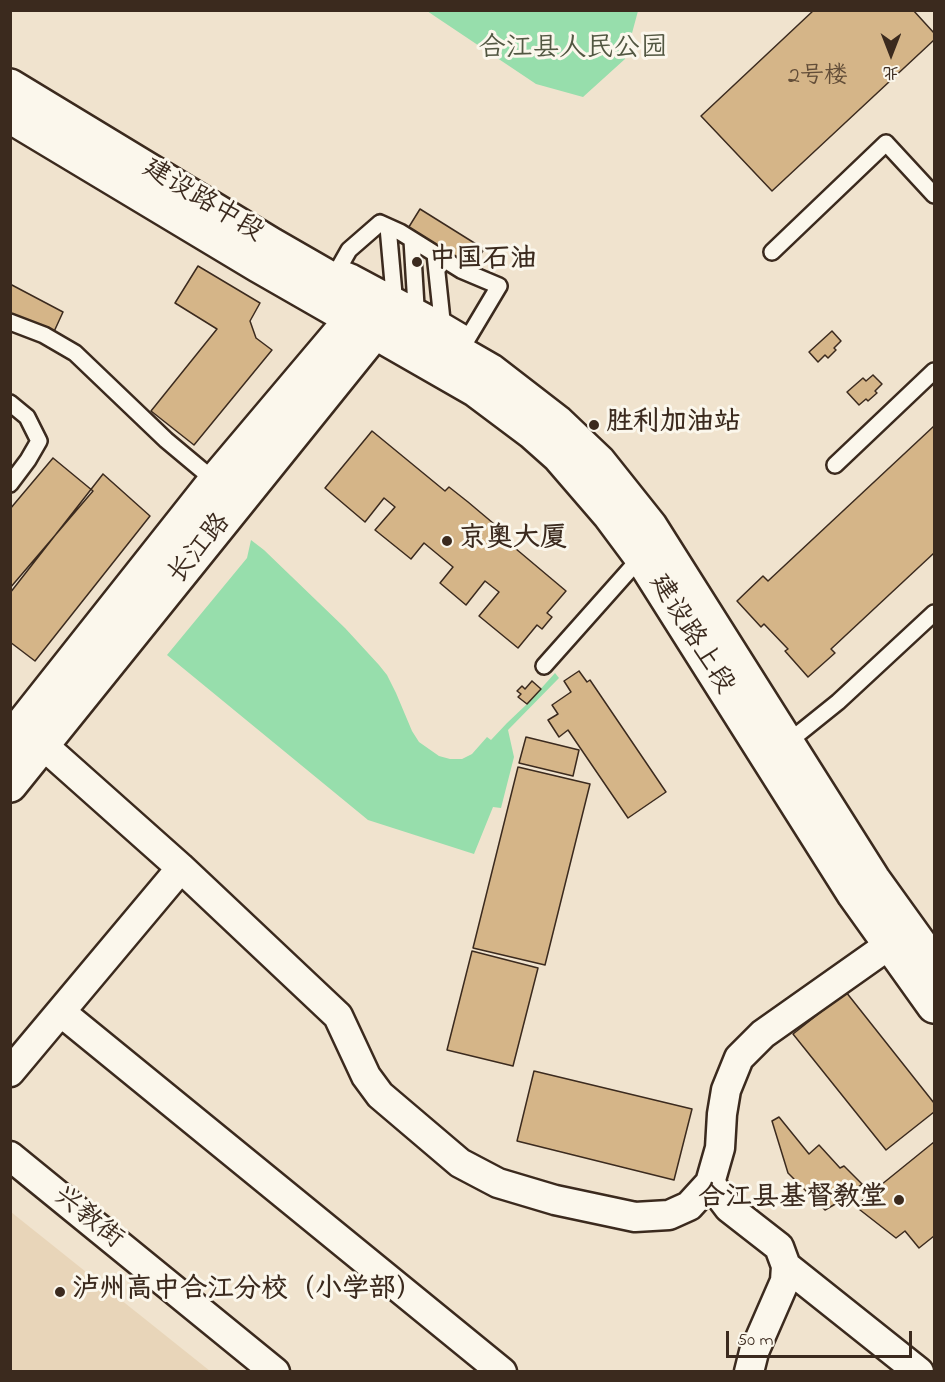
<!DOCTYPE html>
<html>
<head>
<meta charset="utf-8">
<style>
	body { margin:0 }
	#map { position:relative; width:945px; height:1382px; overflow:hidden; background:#f0e3ce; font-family:"Indie Flower","LXGW WenKai TC",sans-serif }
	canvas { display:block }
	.frame { position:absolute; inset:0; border:12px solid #3b2a1e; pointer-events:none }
	.north { position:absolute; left:861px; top:24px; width:60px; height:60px; -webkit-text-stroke:4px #fbf7ec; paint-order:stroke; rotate:180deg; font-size:16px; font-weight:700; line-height:24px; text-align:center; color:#3b2a1e }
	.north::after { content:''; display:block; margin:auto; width:21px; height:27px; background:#3b2a1e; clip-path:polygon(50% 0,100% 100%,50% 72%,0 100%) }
	.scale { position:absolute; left:726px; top:1331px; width:186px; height:27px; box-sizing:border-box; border:3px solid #3b2a1e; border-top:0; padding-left:8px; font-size:18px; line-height:21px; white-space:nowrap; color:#3b2a1e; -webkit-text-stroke:4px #fbf7ec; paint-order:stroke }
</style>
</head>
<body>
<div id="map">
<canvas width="945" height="1382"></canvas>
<div class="frame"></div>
<div class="north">北</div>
<div class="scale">50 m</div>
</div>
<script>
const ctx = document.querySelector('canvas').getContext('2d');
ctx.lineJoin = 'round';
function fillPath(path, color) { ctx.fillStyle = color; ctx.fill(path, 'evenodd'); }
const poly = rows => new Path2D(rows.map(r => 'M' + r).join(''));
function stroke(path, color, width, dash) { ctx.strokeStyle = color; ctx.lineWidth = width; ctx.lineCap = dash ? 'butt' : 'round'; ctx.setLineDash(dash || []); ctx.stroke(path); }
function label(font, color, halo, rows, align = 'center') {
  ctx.font = font + ' "Indie Flower","LXGW WenKai TC",sans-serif'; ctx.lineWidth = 6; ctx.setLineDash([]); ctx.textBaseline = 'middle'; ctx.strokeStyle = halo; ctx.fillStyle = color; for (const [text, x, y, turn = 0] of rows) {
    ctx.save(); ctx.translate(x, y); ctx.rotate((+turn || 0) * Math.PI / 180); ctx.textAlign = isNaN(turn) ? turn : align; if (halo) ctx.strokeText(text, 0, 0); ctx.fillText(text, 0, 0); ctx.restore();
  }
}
const built = poly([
	[11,1212,210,1371,11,1371]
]);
const green = poly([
	[427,11,638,11,625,59,583,97,536,84],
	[251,540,264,550,345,628,379,665,387,675,396,693,412,731,419,742,439,756,450,759,462,759,472,754,487,737,491,740,507,723,527,704,555,673,559,678,508,730,514,757,501,808,493,807,474,854,368,820,167,655,247,558]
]);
const building = poly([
	[814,10,913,10,934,33,934,40,772,191,701,116,814,10],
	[420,209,484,249,471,270,407,230,420,209],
	[198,266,260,303,250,321,256,338,272,350,194,445,151,411,217,329,175,303,198,266],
	[10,284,63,312,52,336,10,320,10,284],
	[832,331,841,341,834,348,836,350,828,358,825,355,818,362,809,352,832,331],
	[873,375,882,384,875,391,877,393,868,401,866,399,859,405,847,392,863,378,866,381,873,375],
	[934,426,934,553,831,649,835,653,808,677,785,651,788,649,764,624,761,627,737,601,763,576,768,581,934,426],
	[372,431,445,491,449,487,468,502,506,534,503,538,566,591,547,613,552,617,542,629,537,625,518,648,479,616,499,592,485,581,466,605,440,583,453,567,424,543,411,559,375,530,395,507,384,498,365,522,325,488,372,431],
	[53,458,93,491,10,588,10,509,53,458],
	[103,474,150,516,35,661,10,642,10,593,103,474],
	[579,671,587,682,590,680,666,792,628,818,568,730,559,737,548,720,558,714,552,705,571,692,564,681,579,671],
	[532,681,541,689,527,704,518,697,521,694,517,691,522,686,525,689,532,681],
	[526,737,579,750,573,776,519,763,526,737],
	[518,767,590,784,545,965,473,948,518,767],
	[472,951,538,968,513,1066,447,1050,472,951],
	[846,992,934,1103,934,1112,886,1150,793,1034,846,992],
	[534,1071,692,1109,674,1180,517,1141,534,1071],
	[779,1117,809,1154,819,1145,840,1168,844,1166,862,1184,844,1199,825,1210,788,1173,772,1121,779,1117],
	[934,1142,934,1236,919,1248,905,1231,896,1238,855,1206,934,1142]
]);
const lane = poly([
	[388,227,394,294],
	[412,240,416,306],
	[772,252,886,143,934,195],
	[435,254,442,320,469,336],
	[339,267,354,273,442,320],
	[332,280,349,250,380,223,400,232,461,270,499,286,459,353],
	[10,322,44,335,75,353,166,440,215,481],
	[10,403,27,417,39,441,28,460,10,484],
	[835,465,934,371],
	[544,666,641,557],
	[787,743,838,702,934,613]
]);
const street = poly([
	[44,746,181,868,338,1016,366,1076,380,1095,460,1163,498,1183,555,1200,635,1217,669,1215,689,1206,710,1183],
	[62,1013,502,1372],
	[10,1072,181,868],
	[10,1156,275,1372],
	[786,1266,919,1372],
	[749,1372,754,1352,785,1281,786,1266,779,1247,729,1208,710,1183,720,1148,722,1114,726,1090,739,1058,763,1034,889,945]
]);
const secondary = poly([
	[10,86,272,245,491,371,557,422,599,462,650,526,873,879,934,964],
	[10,116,258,265,476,390,532,432,559,456,609,514,641,557,854,894,934,1006],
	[10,740,215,481,367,301],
	[10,785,375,332,391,320]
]);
const markers = [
	[417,262,6,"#3b2a1e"],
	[594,425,6,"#3b2a1e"],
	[447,541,6,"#3b2a1e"],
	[899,1200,6,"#3b2a1e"],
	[60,1292,6,"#3b2a1e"]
];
const numberNames = [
	["2号楼",818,78]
];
const parkNames = [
	["合江县人民公园",573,51]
];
const streetNames = [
	["建设路中段",202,202,31],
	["长江路",201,550,-51],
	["建设路上段",690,635,58],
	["兴教街",87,1219,39]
];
const poiNames = [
	["中国石油",429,262],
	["胜利加油站",606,425],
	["京奥大厦",459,541],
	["合江县基督教堂",887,1200,"right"],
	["泸州高中合江分校（小学部）",72,1292]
];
fillPath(built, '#e8d5b9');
fillPath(green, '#97deac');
fillPath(building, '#d5b588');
stroke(building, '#3b2a1e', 1.5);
stroke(lane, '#3b2a1e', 20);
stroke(street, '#3b2a1e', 33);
stroke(secondary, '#3b2a1e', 38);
stroke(lane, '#fbf7ec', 15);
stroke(street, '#fbf7ec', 28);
stroke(secondary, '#fbf7ec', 33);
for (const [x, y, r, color] of markers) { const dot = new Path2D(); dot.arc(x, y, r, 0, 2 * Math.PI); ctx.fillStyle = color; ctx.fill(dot); stroke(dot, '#fbf7ec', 2); }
label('24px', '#624d38', null, numberNames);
label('27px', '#525742', '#fbf7ec', parkNames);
label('27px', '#3b2a1e', '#fbf7ec', streetNames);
label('bold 27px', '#3b2a1e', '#fbf7ec', poiNames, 'left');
</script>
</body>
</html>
